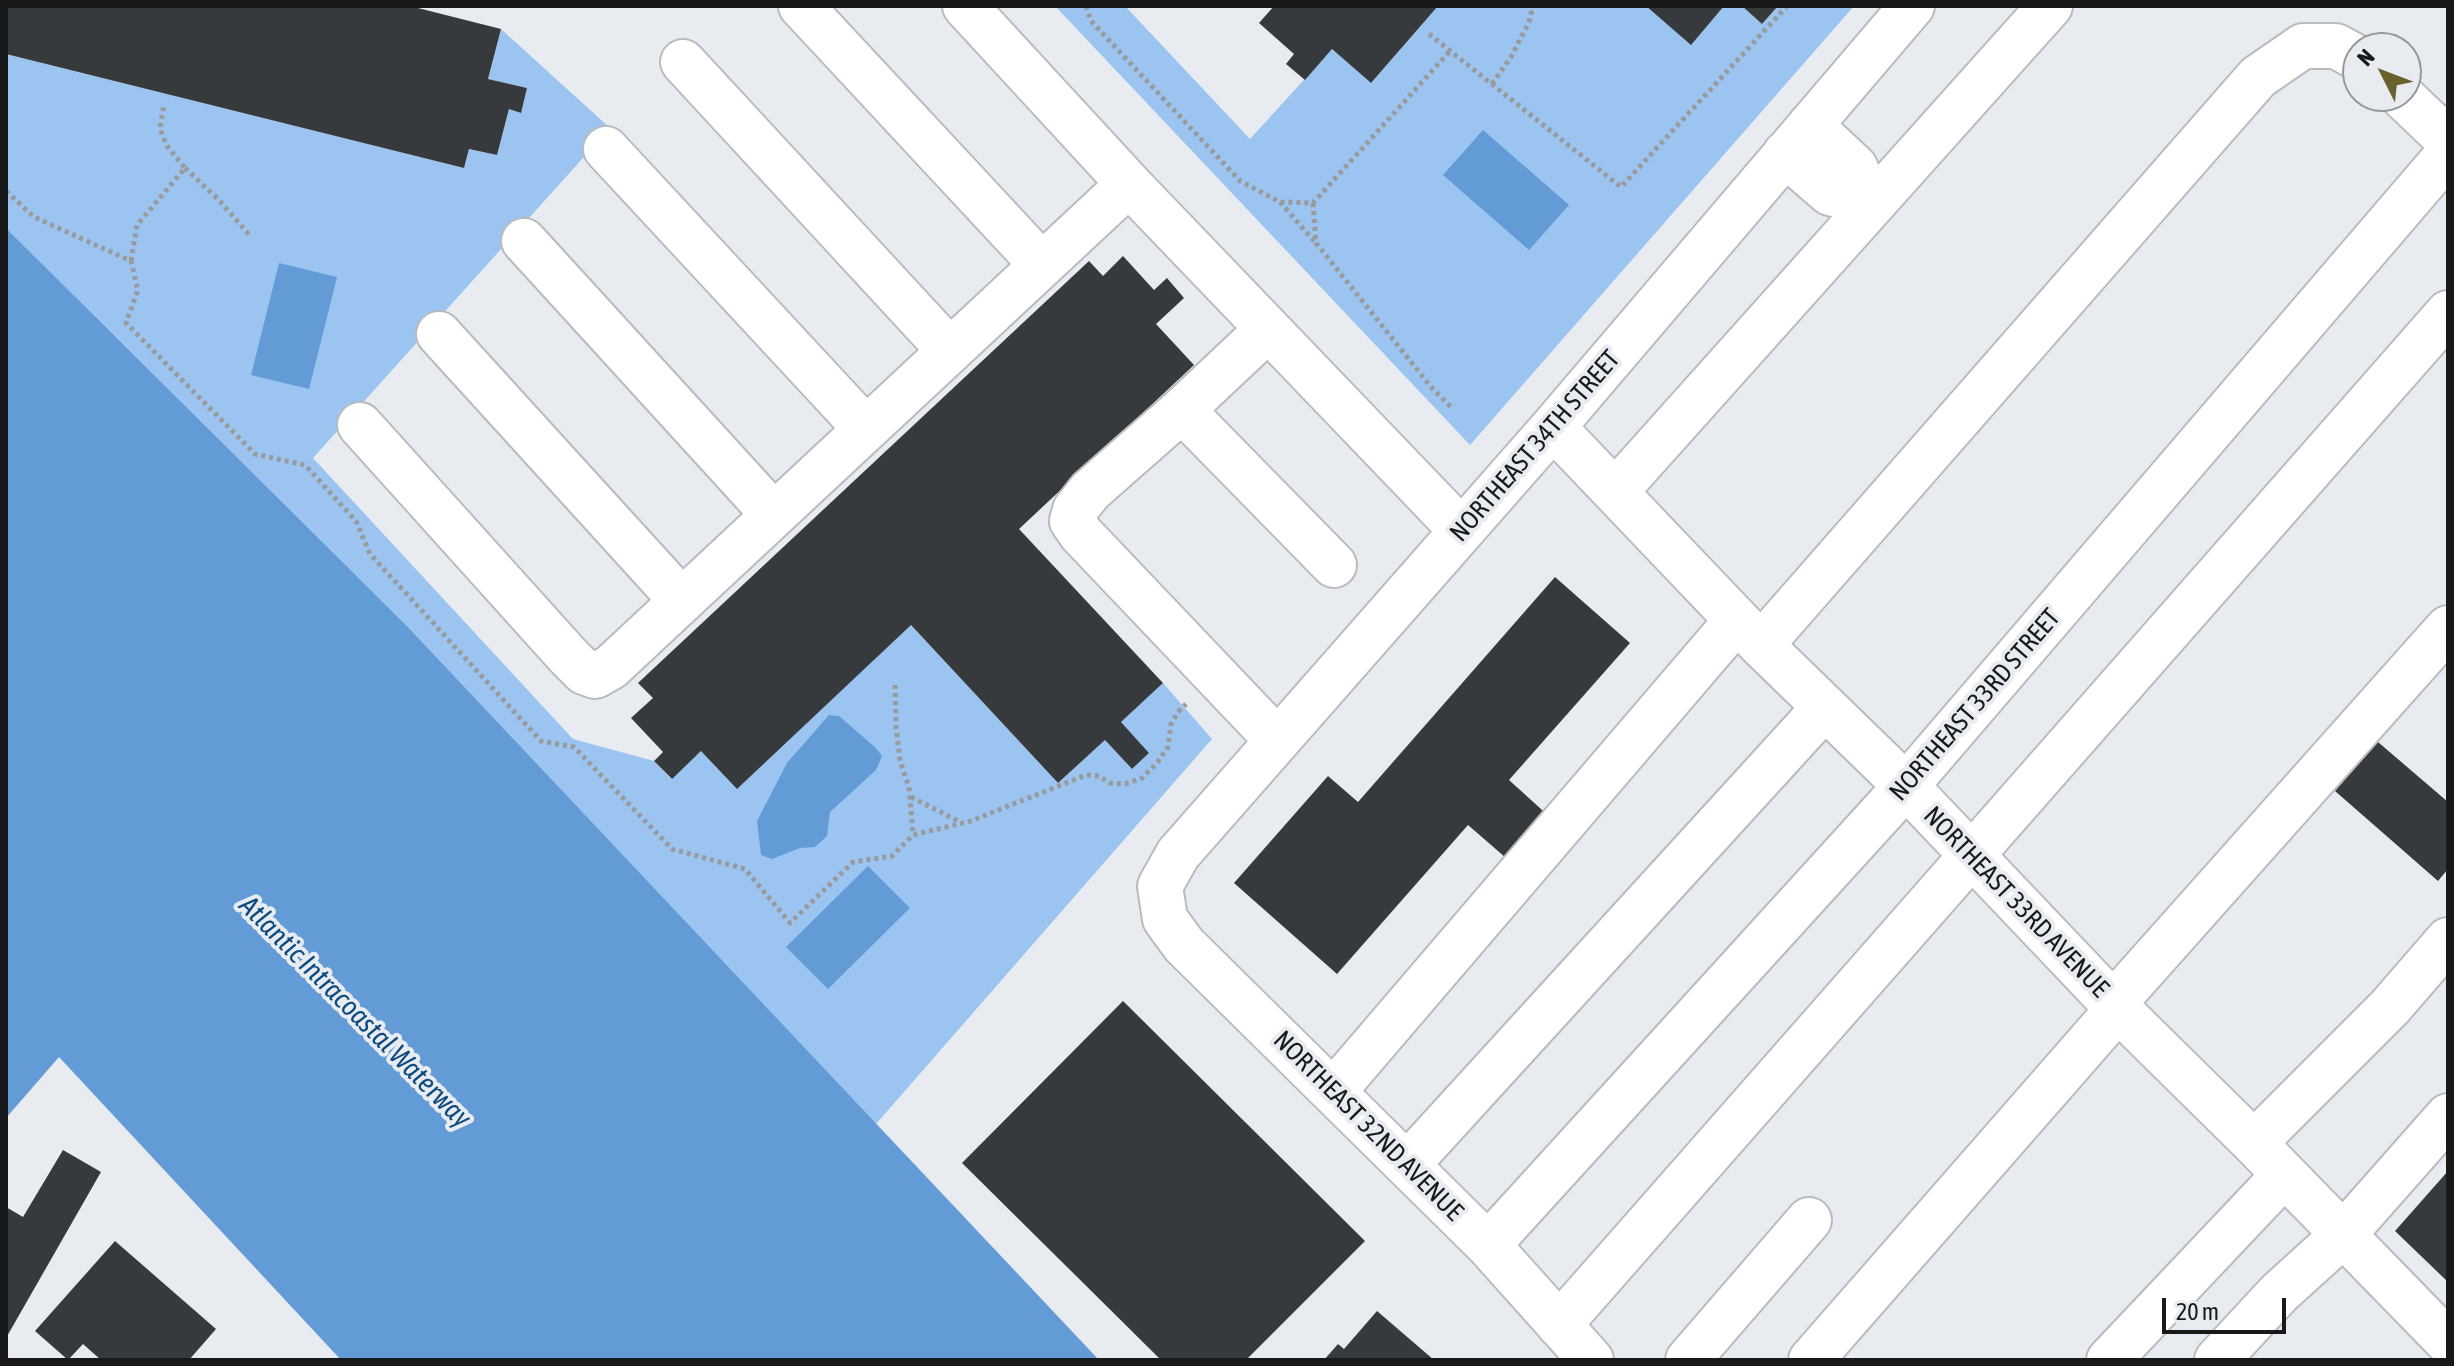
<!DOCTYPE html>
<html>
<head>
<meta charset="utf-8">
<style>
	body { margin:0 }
	#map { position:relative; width:2454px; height:1366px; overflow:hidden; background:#e8ecf0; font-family:"Asap Condensed",sans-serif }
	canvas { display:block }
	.frame { position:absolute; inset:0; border:8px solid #18191a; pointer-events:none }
	.north { position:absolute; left:2342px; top:32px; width:80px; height:80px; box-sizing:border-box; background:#e8ecf0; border:2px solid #95989a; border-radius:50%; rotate:312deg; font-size:22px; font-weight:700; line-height:32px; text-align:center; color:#18191a }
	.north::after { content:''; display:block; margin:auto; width:28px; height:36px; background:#68602d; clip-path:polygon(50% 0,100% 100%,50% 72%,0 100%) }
	.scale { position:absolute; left:2162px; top:1298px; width:124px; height:36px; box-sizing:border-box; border:4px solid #18191a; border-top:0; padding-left:10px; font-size:24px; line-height:28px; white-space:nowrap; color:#18191a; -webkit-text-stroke:6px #e8ecf0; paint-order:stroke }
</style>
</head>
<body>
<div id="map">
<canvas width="2454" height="1366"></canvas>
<div class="frame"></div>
<div class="north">N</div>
<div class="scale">20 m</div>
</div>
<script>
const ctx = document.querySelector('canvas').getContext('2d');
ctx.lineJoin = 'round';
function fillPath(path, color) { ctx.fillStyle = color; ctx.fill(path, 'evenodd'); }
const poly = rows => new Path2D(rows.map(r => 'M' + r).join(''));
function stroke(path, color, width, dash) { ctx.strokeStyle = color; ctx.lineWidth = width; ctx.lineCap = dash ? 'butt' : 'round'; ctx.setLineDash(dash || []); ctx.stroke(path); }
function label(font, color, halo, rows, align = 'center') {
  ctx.font = font + ' "Asap Condensed",sans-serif'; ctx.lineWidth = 8; ctx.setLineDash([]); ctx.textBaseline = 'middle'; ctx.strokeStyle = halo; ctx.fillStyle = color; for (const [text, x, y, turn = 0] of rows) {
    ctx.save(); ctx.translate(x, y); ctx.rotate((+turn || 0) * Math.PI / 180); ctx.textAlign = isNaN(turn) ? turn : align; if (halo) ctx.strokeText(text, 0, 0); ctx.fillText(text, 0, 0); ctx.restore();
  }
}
const green = poly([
	[1055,6,1125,6,1250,139,1332,49,1371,83,1438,6,1646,6,1691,44,1724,6,1742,6,1762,24,1778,6,1854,6,1470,445],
	[501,29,610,128,313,458,573,739,654,761,671,779,701,751,911,625,1058,783,1105,740,1132,769,1149,753,1121,722,1163,683,1212,739,876,1124,407,626,6,228,6,54,464,168,469,149,497,155,509,109,520,112,527,88,488,79]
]);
const water = poly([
	[1483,130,1569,205,1529,250,1443,175],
	[6,228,407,626,1099,1360,341,1360,59,1057,6,1118],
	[279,263,337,277,309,389,251,375],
	[829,715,839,716,876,748,882,756,876,770,830,812,827,836,815,847,800,848,772,859,761,855,757,821,787,763],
	[868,866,910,908,828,989,786,947]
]);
const building = poly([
	[6,6,410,6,501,29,488,79,527,88,521,113,509,109,497,155,469,149,464,168,6,54],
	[1274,6,1438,6,1371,83,1332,49,1305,80,1286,64,1294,54,1259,23],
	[1646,6,1724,6,1691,45],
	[1742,6,1778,6,1762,24],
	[1123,256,1154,290,1167,278,1184,298,1156,324,1194,365,1019,529,1163,683,1121,722,1149,753,1132,769,1105,740,1058,783,911,625,737,789,701,751,672,779,654,761,663,752,631,718,653,698,638,683,1089,261,1103,276],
	[1555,577,1630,643,1509,780,1552,819,1513,864,1468,825,1337,974,1234,883,1328,776,1358,802],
	[2378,742,2448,802,2448,869,2438,881,2335,791],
	[1123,1001,1365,1241,1246,1360,1161,1360,962,1163],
	[63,1150,101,1172,6,1338,6,1207,23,1217],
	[2448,1171,2448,1282,2395,1231],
	[115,1241,216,1329,189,1360,101,1360,83,1344,68,1360,35,1331],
	[1377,1311,1434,1360,1324,1360,1338,1344,1344,1349]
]);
const path = poly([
	[1086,6,1091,21,1240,181,1280,202,1313,203,1450,51],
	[1429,34,1621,187,1787,6],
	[1492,84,1511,57,1529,22,1533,6],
	[185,168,219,200,251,237],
	[6,191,34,217,131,261,138,290,126,323,255,454,305,465,356,521,370,554,541,741,574,747,672,849,745,869,790,923,853,862,892,856,913,835,971,821,1086,775,1099,776,1110,783,1125,784,1142,778,1157,763,1168,747,1171,724,1178,712,1186,704],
	[1280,202,1315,242],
	[1313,203,1316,243,1431,387,1452,408],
	[131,261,137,225,185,168,167,146,160,129,164,104],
	[895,685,896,726,900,761,909,787,913,834],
	[911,797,962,823]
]);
const minor = poly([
	[801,6,1042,265],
	[965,6,1129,184],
	[683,62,950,351],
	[2402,96,2448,140],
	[1810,125,1855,167,1871,204],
	[606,149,866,429],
	[1785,154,1830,193,1871,204],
	[524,241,774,515],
	[1268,329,1182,410,1334,565],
	[439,334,682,601],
	[1182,410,1090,491,1075,510,1072,521,1081,534,1277,740],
	[360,425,569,657,584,672,595,676,611,667,1129,184,1461,530],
	[1553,427,1761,645,1906,786,2118,1009,2254,1143,2448,1342],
	[1615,492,2050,6],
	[1761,645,2258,77,2303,46,2336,46,2358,58],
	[2113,1004,2448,628],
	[1333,1092,1737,620],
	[2254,1143,2390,1007,2448,940],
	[1407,1165,1825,707],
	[1488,1245,1906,786,2448,154],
	[1559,1325,2448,313],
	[1591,1360,1488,1245,1184,945,1165,919,1160,886,1178,854,1553,427,1912,6],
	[1688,1360,1809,1220],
	[1811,1360,2118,1009],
	[2109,1360,2284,1175],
	[2217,1360,2279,1293,2343,1235,2448,1116]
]);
const streetNames = [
	["NORTHEAST 34TH STREET",1535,446,-49],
	["NORTHEAST 33RD STREET",1975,705,-49],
	["NORTHEAST 33RD AVENUE",2016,902,46],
	["NORTHEAST 32ND AVENUE",1368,1126,45]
];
const waterNames = [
	["Atlantic Intracoastal Waterway",355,1012,45]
];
fillPath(green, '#9cc4f1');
fillPath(water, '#639bd6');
fillPath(building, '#373a3d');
stroke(minor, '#b8bbbf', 48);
stroke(path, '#989b9e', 5, [4, 4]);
stroke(minor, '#fff', 44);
label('26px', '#18191a', '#e8ecf0', streetNames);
label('italic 28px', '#0c4a80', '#e8ecf0', waterNames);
</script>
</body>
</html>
